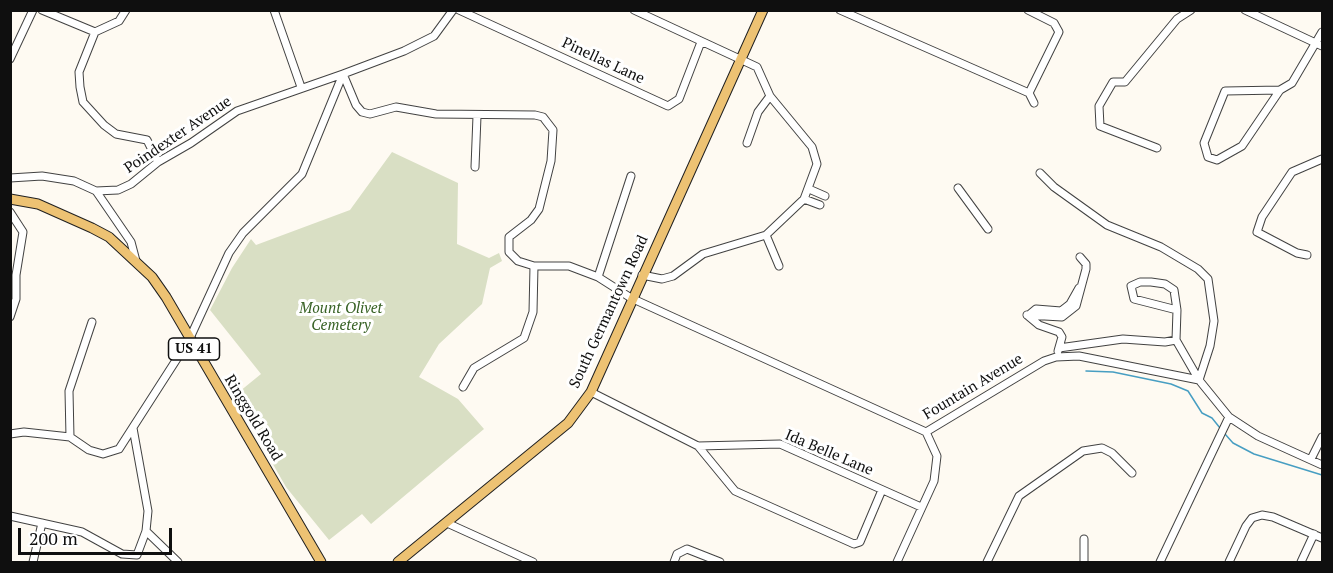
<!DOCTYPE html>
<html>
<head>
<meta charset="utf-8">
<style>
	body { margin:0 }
	#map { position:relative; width:1333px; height:573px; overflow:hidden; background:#fefaf2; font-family:"PT Serif",serif }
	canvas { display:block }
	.frame { position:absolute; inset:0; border:12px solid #0f0f0f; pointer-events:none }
	.scale { position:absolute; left:18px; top:528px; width:154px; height:27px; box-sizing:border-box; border:3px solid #0f0f0f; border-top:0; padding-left:8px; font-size:18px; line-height:21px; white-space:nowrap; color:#0f0f0f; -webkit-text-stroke:4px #fff; paint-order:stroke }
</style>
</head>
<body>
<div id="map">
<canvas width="1333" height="573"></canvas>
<div class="frame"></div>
<div class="scale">200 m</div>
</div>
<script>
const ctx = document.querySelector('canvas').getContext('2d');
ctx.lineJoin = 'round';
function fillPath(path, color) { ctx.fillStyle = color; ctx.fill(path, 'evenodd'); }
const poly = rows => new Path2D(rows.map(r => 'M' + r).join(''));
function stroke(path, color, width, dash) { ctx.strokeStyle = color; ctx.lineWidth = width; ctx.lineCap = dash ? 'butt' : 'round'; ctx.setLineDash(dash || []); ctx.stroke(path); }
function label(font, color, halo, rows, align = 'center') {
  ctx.font = font + ' "PT Serif",serif'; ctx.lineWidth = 6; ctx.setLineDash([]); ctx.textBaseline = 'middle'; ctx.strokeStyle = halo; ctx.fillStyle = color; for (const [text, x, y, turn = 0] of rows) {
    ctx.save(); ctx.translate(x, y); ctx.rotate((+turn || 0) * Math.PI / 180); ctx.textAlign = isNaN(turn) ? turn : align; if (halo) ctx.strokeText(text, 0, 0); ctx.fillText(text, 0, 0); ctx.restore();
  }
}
const cemetery = poly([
	[392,152,458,183,457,244,489,258,499,253,502,261,490,268,482,304,439,344,419,377,458,399,484,429,371,524,362,514,329,540,286,487,234,396,261,374,210,310,232,268,251,239,256,245,350,210]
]);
const stream = poly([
	[1086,371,1113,372,1171,384,1188,391,1202,413,1212,418,1220,428],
	[1225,434,1233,443,1254,454,1322,475]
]);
const minor = poly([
	[42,10,95,32],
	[126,10,119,21,95,32,79,72,80,87,83,102,104,125,116,134,147,140,158,162],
	[274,10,301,87],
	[459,10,668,106,679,99,701,42],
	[634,10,757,67,770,96,812,147,817,164,804,199,766,235,703,254,673,276,662,279,642,275],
	[840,10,1029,93],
	[1028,10,1054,23,1059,32,1029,93,1034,103],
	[1245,10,1322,46],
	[10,59,33,10],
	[1280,90,1242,146,1217,160,1208,157,1204,143,1225,91,1280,90],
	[1280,90,1292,83,1322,32],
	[747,143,758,112,770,96],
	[1157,148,1100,126,1099,106,1113,82,1125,82,1177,19,1191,10],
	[475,167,477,116],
	[1040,173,1054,187,1107,225,1161,247,1198,269,1208,279,1214,321,1210,346,1199,380],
	[10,178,42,176,74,181,96,191,131,242,136,261],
	[958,188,988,229],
	[809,189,825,196],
	[96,191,118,190,131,184,158,162,191,143,237,111,343,74,356,105,362,112,370,114,396,107,436,114,535,115,543,117,553,130,551,161,539,209,531,220,509,237,509,252,518,261,534,266,569,266,598,277,631,298,926,432,1044,361,1056,357,1079,356,1199,380,1229,417,1258,436,1322,465],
	[804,199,820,205],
	[10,212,23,232,16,275,16,299,10,317],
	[766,235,779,266],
	[1307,255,1297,253,1257,232,1262,217,1292,172,1322,159],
	[598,277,631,176],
	[1151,282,1165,284,1174,290,1177,310,1134,299,1131,286,1140,282,1151,282],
	[1030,314,1036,309,1061,311,1070,304,1079,288],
	[1027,315,1062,317,1076,306,1086,269,1086,264,1080,257],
	[1027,315,1039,325,1059,332,1062,337,1058,351],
	[1176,340,1199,380],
	[1059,348,1123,339,1165,342,1176,340,1177,310],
	[463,387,474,368,524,338,533,312,534,266],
	[591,392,698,446,780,444,921,507],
	[10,434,24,432,70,437,89,450,103,454,119,449,189,340,229,253,243,233,302,174,343,74,404,51,434,36,453,10],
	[70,437,69,391,92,322],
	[698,446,735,491,854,544,860,542,882,490],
	[1311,459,1322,437],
	[10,516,82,532,122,554,137,555,146,531,148,511,133,428],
	[447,523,533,562],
	[146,531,178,562],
	[33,562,42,523],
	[674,562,677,554,687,549,720,562],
	[897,562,934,481,937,456,926,432],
	[987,562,1019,496,1083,451,1102,448,1112,453,1132,473],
	[1084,562,1084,539],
	[1160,562,1229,417],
	[1229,562,1246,526,1252,518,1262,515,1273,517,1322,538],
	[1301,562,1314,534]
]);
const major = poly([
	[10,199,38,204,92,228,109,237,152,277,166,297,321,562],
	[398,562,568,423,591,392,763,10]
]);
const shields = [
	[194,349,51]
];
const shieldNames = [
	["US 41",194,349]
];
const streetNames = [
	["Pinellas Lane",603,61,25],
	["Poindexter Avenue",178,135,-34],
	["South Germantown Road",609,312,-65],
	["Fountain Avenue",973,387,-31],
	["Ringgold Road",253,418,59],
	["Ida Belle Lane",829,453,23]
];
const parkNames = [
	["Mount Olivet",341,309],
	["Cemetery",341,326]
];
fillPath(cemetery, '#d9dfc4');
stroke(stream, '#479ec2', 1.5);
stroke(minor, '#424242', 9);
stroke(major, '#202020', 11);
stroke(minor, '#fff', 7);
stroke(major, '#edc273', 9);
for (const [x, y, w] of shields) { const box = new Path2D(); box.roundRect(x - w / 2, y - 11, w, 22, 4.5); ctx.fillStyle = '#fff'; ctx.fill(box); stroke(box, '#0f0f0f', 1.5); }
label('bold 14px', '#0f0f0f', null, shieldNames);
label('15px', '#0f0f0f', '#fff', streetNames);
label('italic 15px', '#376124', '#fff', parkNames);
</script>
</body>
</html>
